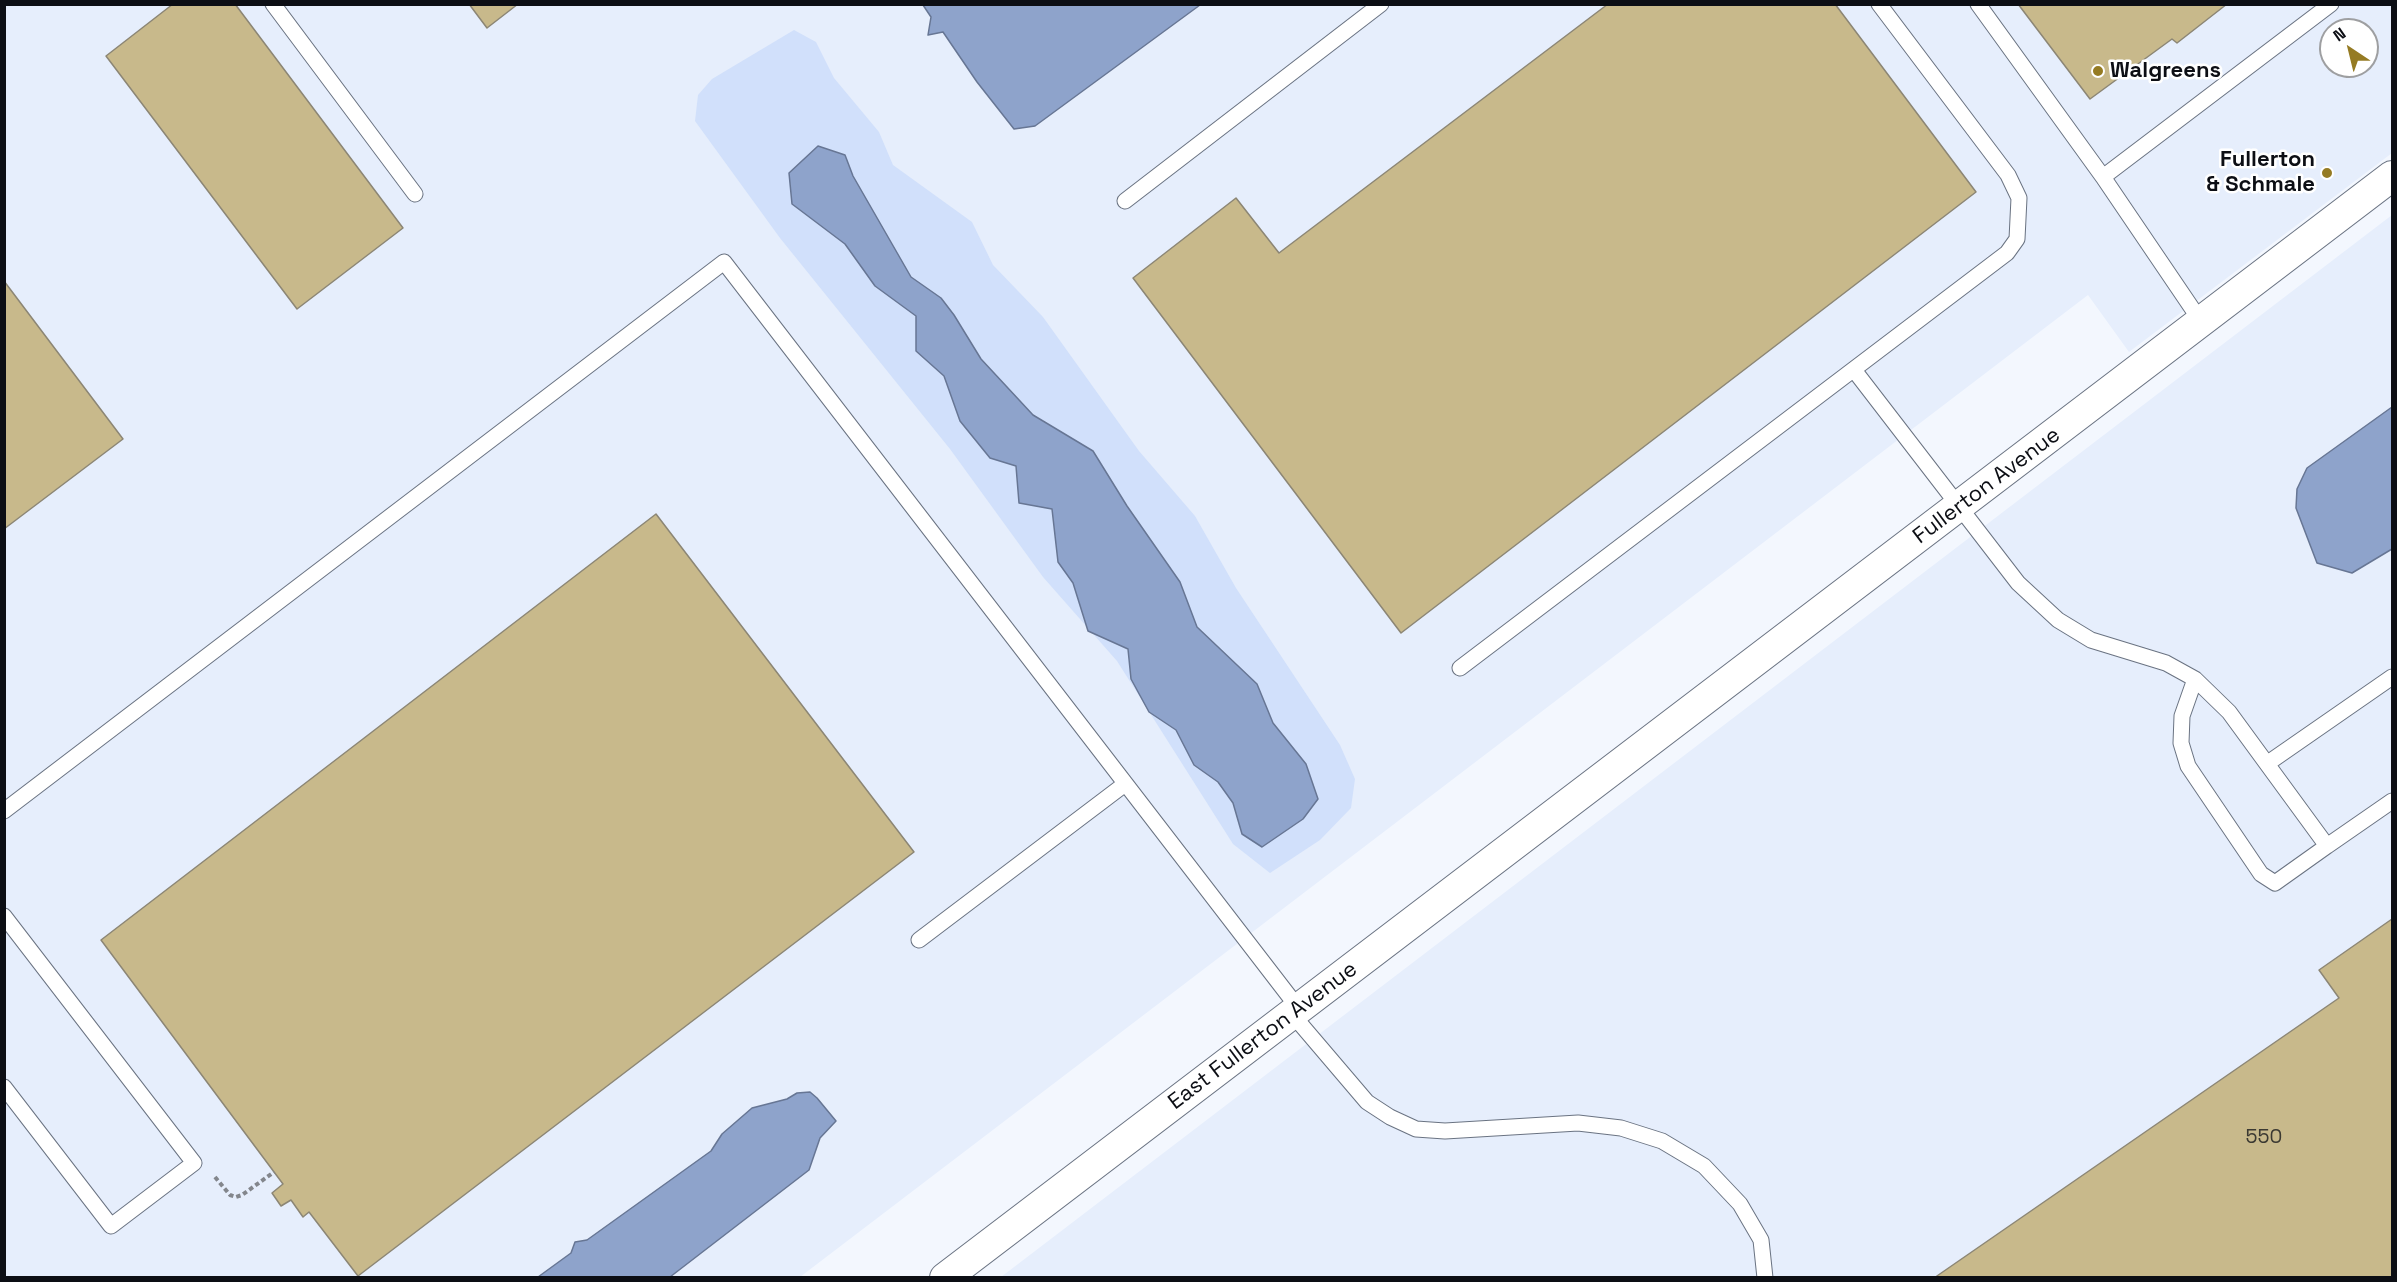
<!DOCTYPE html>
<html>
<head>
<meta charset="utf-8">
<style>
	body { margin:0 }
	#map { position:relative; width:2397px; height:1282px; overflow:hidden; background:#f3f7fe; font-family:"Space Grotesk",sans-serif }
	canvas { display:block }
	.frame { position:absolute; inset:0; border:6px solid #0c0e14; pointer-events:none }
	.north { position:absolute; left:2319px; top:18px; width:60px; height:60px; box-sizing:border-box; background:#fff; border:2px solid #9e9fa1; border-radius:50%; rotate:325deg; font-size:16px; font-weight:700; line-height:24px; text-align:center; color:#0c0e14 }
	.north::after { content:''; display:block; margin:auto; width:21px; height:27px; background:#957b23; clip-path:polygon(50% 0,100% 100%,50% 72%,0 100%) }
</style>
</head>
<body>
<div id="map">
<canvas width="2397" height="1282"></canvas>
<div class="frame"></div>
<div class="north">N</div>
</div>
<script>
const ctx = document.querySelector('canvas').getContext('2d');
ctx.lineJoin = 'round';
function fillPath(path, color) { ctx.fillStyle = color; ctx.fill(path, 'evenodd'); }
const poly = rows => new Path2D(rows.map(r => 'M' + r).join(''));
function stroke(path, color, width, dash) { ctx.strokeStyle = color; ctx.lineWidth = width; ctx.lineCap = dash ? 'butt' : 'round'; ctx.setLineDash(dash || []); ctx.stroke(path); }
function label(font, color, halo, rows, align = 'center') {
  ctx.font = font + ' "Space Grotesk",sans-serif'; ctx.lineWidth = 5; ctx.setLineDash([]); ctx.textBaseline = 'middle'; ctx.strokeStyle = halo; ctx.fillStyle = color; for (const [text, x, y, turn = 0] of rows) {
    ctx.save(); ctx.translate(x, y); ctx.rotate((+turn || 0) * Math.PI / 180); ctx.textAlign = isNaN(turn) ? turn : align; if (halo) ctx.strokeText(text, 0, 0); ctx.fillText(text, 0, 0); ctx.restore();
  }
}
const built = poly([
	[5,5,2392,5,2392,153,2129,352,2088,295,800,1277,5,1278],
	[2331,30,2367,30,2367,66,2331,66],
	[2392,215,2392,1277,1001,1277]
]);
const green = poly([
	[794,30,816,42,834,78,879,132,893,165,972,222,993,265,1043,317,1139,451,1195,516,1236,588,1340,745,1355,779,1351,808,1320,840,1270,873,1233,844,1117,661,1043,577,950,449,780,238,695,121,698,95,712,79]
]);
const water = poly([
	[923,5,1200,5,1035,126,1014,129,977,82,943,32,928,35,931,17,923,5],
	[818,146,845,155,853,176,911,277,941,298,954,315,981,359,1033,415,1093,451,1127,506,1180,582,1197,627,1257,684,1273,723,1306,764,1318,799,1303,819,1262,847,1242,834,1233,803,1218,782,1194,765,1176,730,1149,712,1131,679,1128,649,1088,631,1073,583,1058,562,1052,509,1019,503,1016,466,990,458,960,421,944,376,916,351,916,316,875,286,845,244,792,204,789,173,818,146],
	[2392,407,2392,549,2352,573,2317,563,2296,508,2297,489,2307,468,2392,407],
	[810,1092,817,1098,836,1121,820,1138,809,1170,670,1277,538,1277,571,1253,575,1242,587,1240,711,1151,722,1134,752,1108,787,1099,797,1093,810,1092]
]);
const building = poly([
	[173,4,235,4,403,228,297,309,106,56,173,4],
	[469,4,518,4,487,28,469,4],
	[1608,4,1835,4,1976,192,1401,633,1133,278,1236,198,1279,253,1608,4],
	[2018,4,2227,4,2177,43,2172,39,2090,99,2018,4],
	[4,281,123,439,4,529,4,281],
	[656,514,914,852,358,1276,309,1212,303,1217,291,1200,281,1206,272,1193,283,1184,101,940,656,514],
	[2392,919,2392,1278,1934,1278,2339,998,2319,970,2392,919]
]);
const path = poly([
	[215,1177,230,1195,236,1197,242,1195,274,1172]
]);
const service = poly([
	[273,4,415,194],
	[1978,4,2103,177],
	[1125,201,1381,4],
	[2202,323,2103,177,2331,4],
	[1854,370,2018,583,2058,620,2091,640,2166,663,2195,679,2229,712,2327,846,2392,801],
	[1460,668,2007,253,2017,239,2019,198,2008,175,1879,4],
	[2195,679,2182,716,2181,743,2188,766,2261,874,2275,883,2327,846],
	[2268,763,2392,677],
	[4,811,724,262,1299,1009],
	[4,916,194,1163,111,1226,4,1087],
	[919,940,1125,784],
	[1292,1014,1367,1102,1390,1117,1416,1129,1445,1131,1578,1123,1621,1128,1662,1141,1704,1166,1740,1204,1761,1240,1765,1278]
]);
const minor = poly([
	[945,1278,2392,176]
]);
const markers = [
	[2098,71,6,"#957b23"],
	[2327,173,6,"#957b23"]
];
const numberNames = [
	["550",2264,1138]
];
const poiNames = [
	["Walgreens",2110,71],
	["Fullerton",2315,160,"right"],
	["& Schmale",2315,185,"right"]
];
const streetNames = [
	["Fullerton Avenue",1987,486,-37],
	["East Fullerton Avenue",1263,1036,-37]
];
fillPath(built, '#e6eefc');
fillPath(green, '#d1e0fb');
fillPath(water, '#8ea3cb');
stroke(water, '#677694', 1.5);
fillPath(building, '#c8b98b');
stroke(building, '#8c8675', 1.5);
stroke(service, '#6a7382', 17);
stroke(minor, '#6a7382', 32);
stroke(path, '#83868c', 4, [4.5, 3]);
stroke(service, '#fff', 15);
stroke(minor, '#fff', 30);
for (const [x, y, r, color] of markers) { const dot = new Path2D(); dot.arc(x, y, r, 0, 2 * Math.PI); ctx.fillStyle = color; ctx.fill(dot); stroke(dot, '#fff', 2); }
label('20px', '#3b3932', null, numberNames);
label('bold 22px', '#0c0e14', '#fff', poiNames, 'left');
label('22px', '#0c0e14', '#fff', streetNames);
</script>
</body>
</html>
